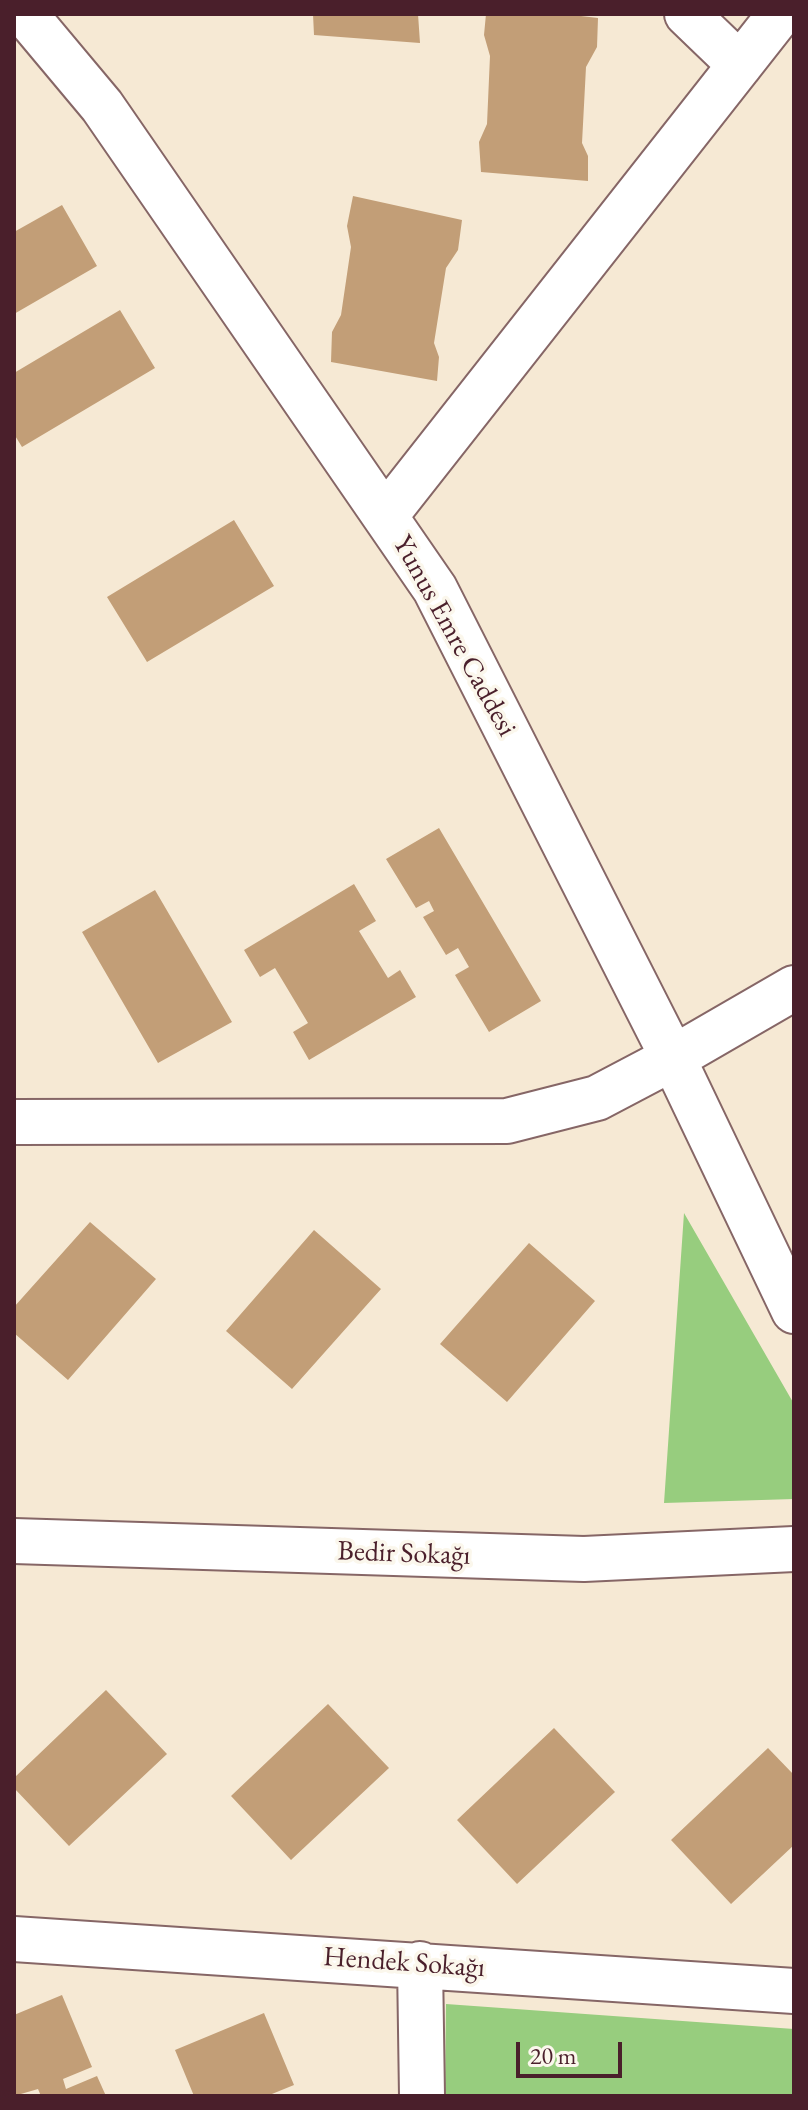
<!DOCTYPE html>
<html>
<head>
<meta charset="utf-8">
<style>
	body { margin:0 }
	#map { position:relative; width:808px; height:2110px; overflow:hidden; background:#f6e9d4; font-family:"EB Garamond",serif }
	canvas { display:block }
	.frame { position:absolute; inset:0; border:16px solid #4a1f2b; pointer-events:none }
	.scale { position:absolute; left:516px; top:2042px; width:106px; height:36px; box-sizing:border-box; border:4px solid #4a1f2b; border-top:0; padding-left:10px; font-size:24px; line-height:28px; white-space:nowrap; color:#4a1f2b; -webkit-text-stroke:6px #fbf7ec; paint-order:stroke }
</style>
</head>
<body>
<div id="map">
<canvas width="808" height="2110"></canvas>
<div class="frame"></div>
<div class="scale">20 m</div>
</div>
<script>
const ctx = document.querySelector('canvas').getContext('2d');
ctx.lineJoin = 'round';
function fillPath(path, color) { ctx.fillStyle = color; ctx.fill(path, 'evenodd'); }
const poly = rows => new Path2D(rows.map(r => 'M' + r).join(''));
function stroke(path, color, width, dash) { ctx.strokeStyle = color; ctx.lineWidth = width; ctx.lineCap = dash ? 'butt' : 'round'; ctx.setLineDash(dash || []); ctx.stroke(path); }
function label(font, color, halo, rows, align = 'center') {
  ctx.font = font + ' "EB Garamond",serif'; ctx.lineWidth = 7; ctx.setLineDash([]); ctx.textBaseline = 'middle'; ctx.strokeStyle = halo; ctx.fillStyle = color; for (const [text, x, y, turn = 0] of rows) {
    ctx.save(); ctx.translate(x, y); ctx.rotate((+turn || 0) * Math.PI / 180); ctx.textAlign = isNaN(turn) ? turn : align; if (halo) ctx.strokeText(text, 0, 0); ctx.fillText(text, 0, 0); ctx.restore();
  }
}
const green = poly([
	[684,1213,794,1404,794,1499,664,1503],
	[446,2004,794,2029,794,2096,445,2096]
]);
const building = poly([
	[313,14,418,14,420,43,314,35],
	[486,14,564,14,598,18,597,47,586,67,582,143,588,156,588,181,481,172,479,142,487,124,490,56,484,35],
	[353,196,462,220,458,250,446,268,434,343,439,357,437,381,331,362,332,332,341,315,351,247,347,226],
	[62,205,97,266,14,314,14,232],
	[120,310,155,368,22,447,14,434,14,373],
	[234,520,274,586,147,662,107,597],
	[439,828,541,1001,489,1032,455,975,469,967,458,948,446,955,423,917,434,911,429,901,416,908,386,859],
	[354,884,376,921,359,931,388,978,400,970,416,997,309,1060,293,1032,308,1023,275,968,260,977,244,950],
	[155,890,232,1022,158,1063,82,932],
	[90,1222,156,1279,68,1380,14,1333,14,1307],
	[314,1230,381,1289,292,1389,226,1331],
	[529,1243,595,1301,507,1402,440,1344],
	[106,1690,167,1754,69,1846,14,1788,14,1778],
	[328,1704,389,1768,291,1860,231,1796],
	[554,1728,615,1792,517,1884,457,1820],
	[768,1748,794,1775,794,1845,731,1904,671,1840],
	[62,1995,92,2067,63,2079,66,2089,97,2076,106,2096,41,2096,38,2089,14,2096,14,2015],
	[264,2013,294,2085,267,2096,194,2096,175,2050]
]);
const minor = poly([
	[25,14,102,106,435,589,673,1058,794,1311],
	[687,14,740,65],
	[386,515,780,14],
	[14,1122,507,1121,597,1098,673,1058,794,988],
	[14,1541,584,1559,794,1549],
	[14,1939,794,1991],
	[420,1964,422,2096]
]);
const streetNames = [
	["Yunus Emre Caddesi",454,636,61],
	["Bedir Sokağı",404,1554,2],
	["Hendek Sokağı",404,1963,4]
];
fillPath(green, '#97cd7e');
fillPath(building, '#c29e77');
stroke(minor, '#866666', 48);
stroke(minor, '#fff', 44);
label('28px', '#4a1f2b', '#fbf7ec', streetNames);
</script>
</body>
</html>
